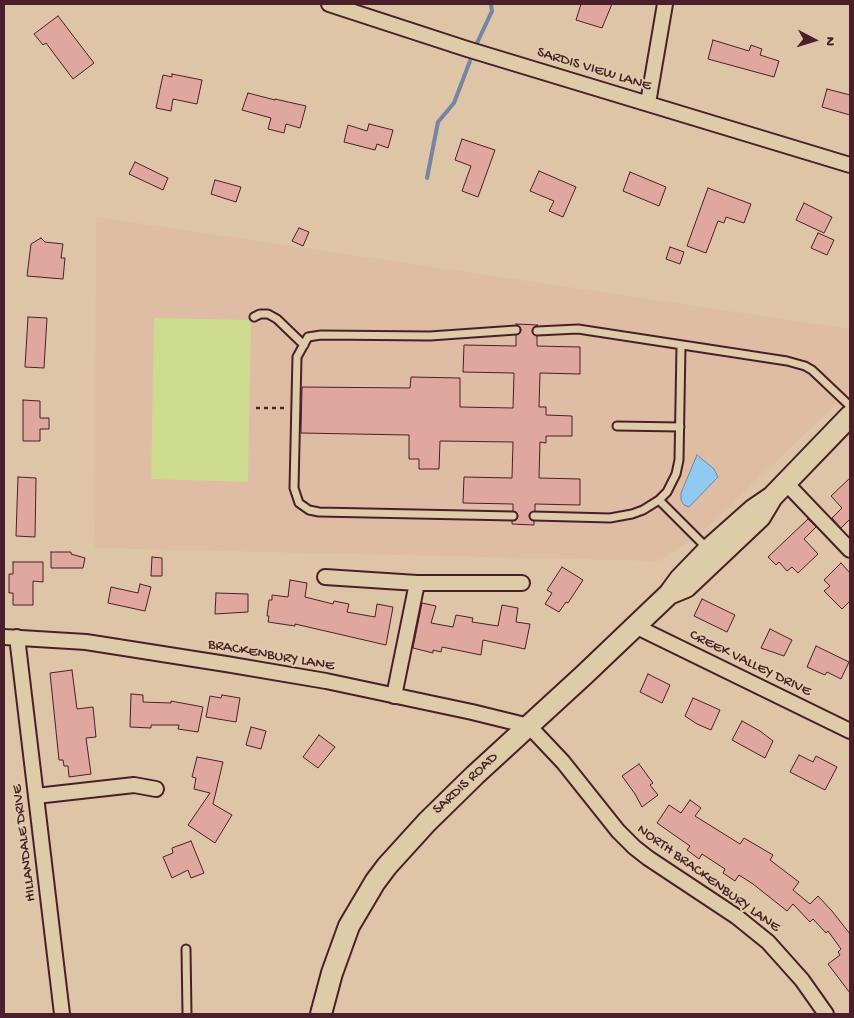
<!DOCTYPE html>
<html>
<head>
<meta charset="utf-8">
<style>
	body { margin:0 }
	#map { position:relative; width:854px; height:1018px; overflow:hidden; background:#dec5a7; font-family:"Gochi Hand",sans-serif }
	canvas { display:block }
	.frame { position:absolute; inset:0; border:5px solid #4a1f2b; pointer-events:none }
	.north { position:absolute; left:789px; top:15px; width:50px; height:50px; -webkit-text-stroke:4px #decca9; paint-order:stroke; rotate:95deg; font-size:14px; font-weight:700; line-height:20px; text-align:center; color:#4a1f2b }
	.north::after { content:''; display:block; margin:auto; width:18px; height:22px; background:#4a1f2b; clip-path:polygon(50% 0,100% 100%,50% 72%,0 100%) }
</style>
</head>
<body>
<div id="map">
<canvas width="854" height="1018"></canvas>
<div class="frame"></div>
<div class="north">N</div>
</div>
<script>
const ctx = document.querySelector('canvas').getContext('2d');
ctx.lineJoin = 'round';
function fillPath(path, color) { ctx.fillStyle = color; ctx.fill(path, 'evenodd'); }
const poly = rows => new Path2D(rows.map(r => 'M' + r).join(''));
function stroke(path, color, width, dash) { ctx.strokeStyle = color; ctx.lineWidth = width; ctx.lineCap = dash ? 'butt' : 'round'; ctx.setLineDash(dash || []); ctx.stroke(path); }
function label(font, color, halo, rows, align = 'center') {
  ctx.font = font + ' "Gochi Hand",sans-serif'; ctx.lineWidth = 4; ctx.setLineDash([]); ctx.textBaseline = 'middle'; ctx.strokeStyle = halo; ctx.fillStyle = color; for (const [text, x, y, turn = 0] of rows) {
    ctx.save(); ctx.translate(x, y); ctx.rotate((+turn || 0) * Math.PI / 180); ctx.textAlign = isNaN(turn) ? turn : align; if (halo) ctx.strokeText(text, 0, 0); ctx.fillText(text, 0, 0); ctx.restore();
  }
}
const built = poly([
	[96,217,850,329,850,391,702,532,659,561,95,548]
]);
const green = poly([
	[154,318,251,320,248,482,151,479]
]);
const water = poly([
	[697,455,714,469,718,477,689,507,684,505,681,500,681,493,697,455]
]);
const stream = poly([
	[477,43,492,11,491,4],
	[427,178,438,122,454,103,470,61]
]);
const building = poly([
	[581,4,612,4,602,28,576,20,581,4],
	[58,16,94,63,73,79,46,43,43,45,34,34,58,16],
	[713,40,749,51,751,45,762,49,760,55,779,61,774,77,708,59,713,40],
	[172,74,202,80,197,104,173,99,171,111,156,108,163,75,172,77,172,74],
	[827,89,850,95,850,115,822,107,827,89],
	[248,93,275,100,275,99,306,106,300,128,286,124,284,133,268,129,271,118,242,110,248,93],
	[369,124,393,130,388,148,377,144,375,150,344,142,348,125,367,131,369,124],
	[462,139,495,150,478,197,462,191,471,166,455,160,462,139],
	[135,162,168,178,163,190,129,174,135,162],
	[539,171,576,187,563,217,549,211,554,201,530,191,539,171],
	[630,172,666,187,659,206,623,191,630,172],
	[215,180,241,187,236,202,211,194,215,180],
	[708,188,751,204,744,223,726,217,724,223,718,221,706,253,687,246,708,188],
	[804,203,832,217,824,233,796,220,804,203],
	[299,228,309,232,303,246,292,241,299,228],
	[818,233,834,240,827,255,811,248,818,233],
	[41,238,45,242,63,244,61,258,65,258,63,279,27,276,31,244,41,238],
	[670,247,684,252,680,264,666,259,670,247],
	[28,317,47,318,44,368,25,367,28,317],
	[516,324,538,325,534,327,532,331,533,334,537,336,537,346,580,347,580,374,540,373,539,407,546,407,546,415,572,416,572,436,546,436,546,443,540,442,539,478,580,479,580,505,535,504,535,511,530,513,529,516,531,520,534,521,534,525,512,524,512,521,517,519,518,516,516,512,513,511,513,504,463,503,464,477,512,478,513,442,440,441,439,469,419,469,419,459,409,459,409,435,301,433,302,387,410,388,411,377,460,378,460,407,513,408,514,373,463,372,464,345,516,346,516,335,519,334,521,330,520,327,516,324],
	[23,400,40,401,40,418,49,418,49,429,40,429,40,441,23,441,23,400],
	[18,477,36,478,35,537,16,536,18,477],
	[850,478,850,519,841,528,832,518,842,508,831,496,850,478],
	[808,519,816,527,804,539,818,554,798,573,792,567,787,571,779,562,776,565,768,557,808,519],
	[51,552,71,552,71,554,85,558,83,568,51,568,51,552],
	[152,557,162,558,162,576,151,576,152,557],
	[13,562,43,562,43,582,33,581,33,605,13,605,13,593,9,593,9,574,13,574,13,562],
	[841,563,850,573,850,601,842,609,824,591,830,586,824,580,841,563],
	[562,567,583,580,568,603,566,602,559,612,545,604,552,593,547,590,562,567],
	[290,580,307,583,305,597,333,604,334,601,349,604,347,612,375,617,377,604,393,607,386,645,295,624,295,626,268,622,269,616,267,616,269,600,272,600,272,595,288,597,290,580],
	[140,584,151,587,145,611,108,603,111,587,138,593,140,584],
	[216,593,248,594,248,612,215,614,216,593],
	[702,599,735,615,727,632,694,616,702,599],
	[422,603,436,606,431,623,453,627,456,615,473,618,472,622,498,626,502,605,518,608,516,622,530,624,525,649,483,640,481,655,442,647,441,652,433,650,433,653,413,648,422,603],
	[770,629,792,640,784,656,761,648,770,629],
	[816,646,849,662,841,679,827,672,825,675,807,667,816,646],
	[72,670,77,709,93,707,96,737,86,738,91,774,69,777,68,766,64,766,63,760,59,760,50,673,72,670],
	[648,674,670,685,662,703,640,692,648,674],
	[131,694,143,695,143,702,171,703,171,701,203,707,198,732,178,729,179,725,151,725,151,728,130,727,131,694],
	[222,695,240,698,236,722,206,717,210,696,221,698,222,695],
	[693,698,720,710,711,730,697,724,685,716,693,698],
	[742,721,760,731,773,741,765,758,732,740,742,721],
	[251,727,266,731,261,749,246,745,251,727],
	[319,735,335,747,318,768,303,757,319,735],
	[799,755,813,762,816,756,837,767,825,790,790,772,799,755],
	[197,757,223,762,213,804,232,815,215,843,188,825,210,793,194,789,196,778,192,777,197,757],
	[639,764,653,783,650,785,658,795,642,807,635,794,622,776,639,764],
	[690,800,701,808,695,816,740,844,744,838,773,855,770,860,799,882,793,890,810,904,818,896,832,911,850,934,850,993,828,964,840,955,838,952,841,949,828,931,826,933,813,919,810,922,793,904,787,911,753,884,739,875,735,881,723,873,725,869,702,854,699,859,687,850,690,846,657,823,669,805,681,813,690,800],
	[191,841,204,873,191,878,188,870,172,878,163,857,173,853,172,848,191,841]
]);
const path = poly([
	[256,408,287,408]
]);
const service = poly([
	[254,317,260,314,268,314,277,319,304,345],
	[537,331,578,329,787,361,805,366,812,370,850,406],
	[617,426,680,427],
	[659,500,708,549],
	[513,516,319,512,309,510,299,503,294,488,297,357,308,337,321,335,430,336,516,330],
	[534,516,610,518,632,514,643,510,659,500,667,492,676,474,679,460,681,346],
	[186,949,187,1014]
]);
const minor = poly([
	[329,4,467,49,850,165],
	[648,103,665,4],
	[786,483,850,550],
	[325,577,417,583,522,583],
	[635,626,850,731],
	[4,637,86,642,226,664,326,681,472,712,529,726,563,762,618,831,634,847,648,858,737,917,768,942,802,980,826,1014],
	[17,637,62,1014],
	[394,696,417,583],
	[36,796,134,785,156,789]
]);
const secondary = poly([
	[772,497,760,517,686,587,669,594,680,579,708,550,753,510,772,497,850,416],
	[321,1014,332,973,349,926,375,882,387,866,427,822,475,775,584,675,669,594]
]);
const streetNames = [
	["SARDIS VIEW LANE",594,70,17],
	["BRACKENBURY LANE",271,656,10],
	["CREEK VALLEY DRIVE",750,664,26],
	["SARDIS ROAD",466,784,-43],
	["HILLANDALE DRIVE",25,843,-97],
	["NORTH BRACKENBURY LANE",708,879,36]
];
fillPath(built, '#dfbca4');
fillPath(green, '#cddb8f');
fillPath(water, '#90caf0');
stroke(water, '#7486a1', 1);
stroke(stream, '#7486a1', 4);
fillPath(building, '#e0a79e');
stroke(building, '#4a1f2b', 1);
stroke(service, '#4a1f2b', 11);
stroke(minor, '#4a1f2b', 18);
stroke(secondary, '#4a1f2b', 24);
stroke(path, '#4a1f2b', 2.5, [4, 4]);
stroke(service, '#decca9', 7);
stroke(minor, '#decca9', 14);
stroke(secondary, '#decca9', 20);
label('15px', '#4a1f2b', '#decca9', streetNames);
</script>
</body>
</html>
